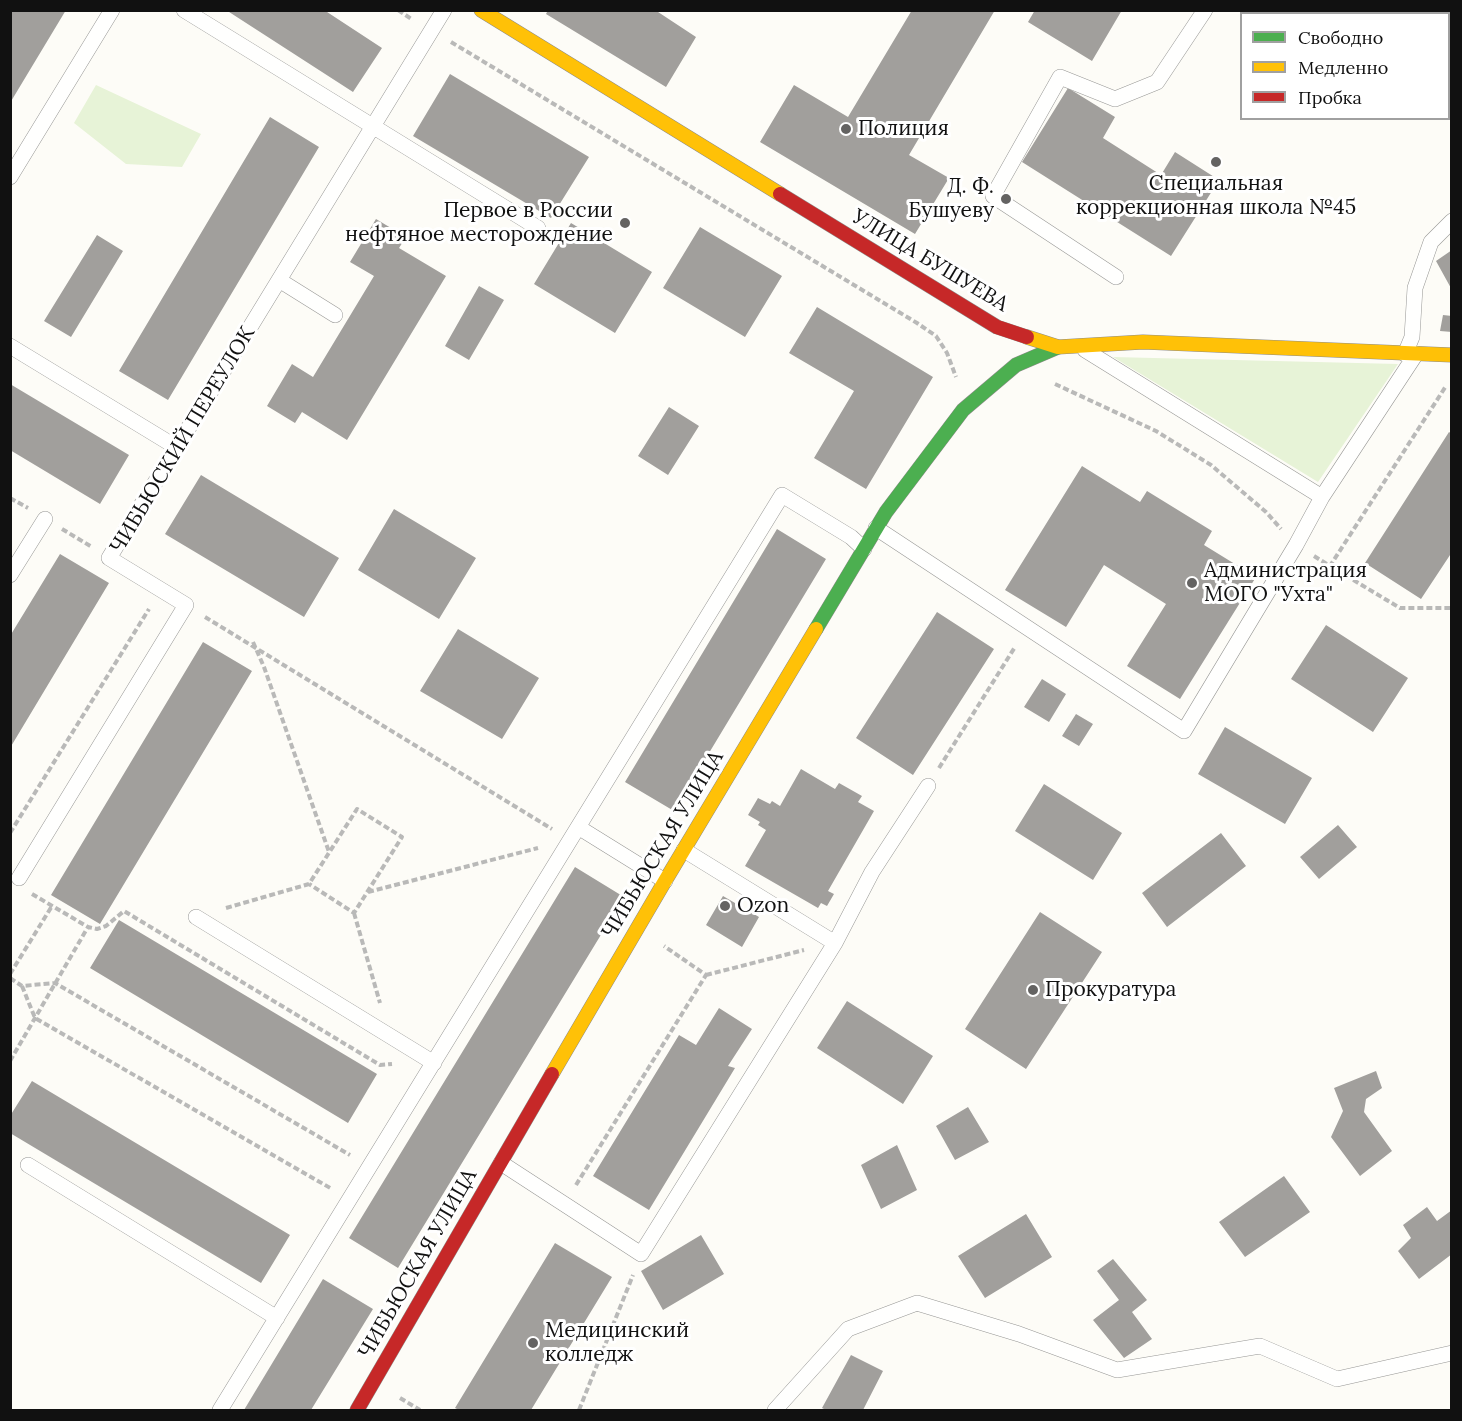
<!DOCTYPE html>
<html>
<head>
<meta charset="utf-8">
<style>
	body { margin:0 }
	#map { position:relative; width:1462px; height:1421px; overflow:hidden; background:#fdfcf7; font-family:Lora,serif }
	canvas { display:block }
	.frame { position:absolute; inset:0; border:12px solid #111; pointer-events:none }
	.legend { position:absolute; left:1240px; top:12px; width:210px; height:108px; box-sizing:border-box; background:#fff; border:2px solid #a0a0a0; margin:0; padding:8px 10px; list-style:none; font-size:18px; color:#111 }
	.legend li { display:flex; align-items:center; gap:12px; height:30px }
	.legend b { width:30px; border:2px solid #a0a0a0 }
</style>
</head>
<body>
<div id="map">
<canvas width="1462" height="1421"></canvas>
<div class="frame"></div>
<ul class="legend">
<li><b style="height:8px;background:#4caf50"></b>Свободно</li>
<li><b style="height:8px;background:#ffc107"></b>Медленно</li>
<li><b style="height:8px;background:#c62828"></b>Пробка</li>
</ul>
</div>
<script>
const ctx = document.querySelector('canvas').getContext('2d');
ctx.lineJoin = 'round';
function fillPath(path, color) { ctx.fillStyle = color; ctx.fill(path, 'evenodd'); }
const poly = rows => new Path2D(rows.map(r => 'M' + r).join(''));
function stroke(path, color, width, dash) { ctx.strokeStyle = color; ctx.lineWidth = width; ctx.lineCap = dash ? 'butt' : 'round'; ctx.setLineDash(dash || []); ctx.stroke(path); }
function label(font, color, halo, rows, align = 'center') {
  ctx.font = font + ' Lora,serif'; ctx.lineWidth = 6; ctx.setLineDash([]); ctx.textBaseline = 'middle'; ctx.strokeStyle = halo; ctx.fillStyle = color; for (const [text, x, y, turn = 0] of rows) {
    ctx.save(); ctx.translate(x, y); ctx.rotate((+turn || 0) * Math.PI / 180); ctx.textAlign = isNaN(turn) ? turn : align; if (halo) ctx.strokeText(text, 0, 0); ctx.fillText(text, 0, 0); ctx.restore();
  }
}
const green = poly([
	[96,85,201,134,182,167,126,164,74,123],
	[1113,357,1398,364,1318,482]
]);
const building = poly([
	[10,10,66,10,10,103],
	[226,10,324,10,382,48,353,92],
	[548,10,655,10,696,37,666,87,546,14],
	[912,10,995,10,909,155,949,178,915,234,760,142,794,85,848,117],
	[1035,10,1122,10,1092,61,1028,22],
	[450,74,589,157,551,218,413,136],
	[1068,88,1115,117,1103,138,1161,175,1175,152,1219,180,1171,256,1022,162],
	[270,117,319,147,168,400,119,371],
	[376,219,406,237,399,248,446,276,347,440,302,412,295,423,267,406,292,364,313,377,374,276,350,262],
	[571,223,652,272,615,333,534,284],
	[700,227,782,276,745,337,663,288],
	[97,235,123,251,71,337,44,321],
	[1452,250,1452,290,1436,261],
	[479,286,504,300,469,360,445,346],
	[817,307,933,377,866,489,814,458,854,391,789,353],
	[1443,315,1452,316,1452,332,1440,331],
	[10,384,129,455,100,504,10,450],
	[669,407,699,426,668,475,638,456],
	[1449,432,1452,434,1452,552,1421,599,1365,563],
	[1082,466,1140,502,1147,491,1212,531,1204,545,1256,577,1180,699,1127,666,1166,604,1104,565,1066,627,1005,590],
	[201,475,339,558,304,617,165,534],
	[394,509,476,558,439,619,358,570],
	[777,529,826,559,674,811,625,782],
	[60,554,109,583,10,748,10,636],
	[937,612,994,649,913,775,856,738],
	[1326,625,1408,678,1373,732,1291,679],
	[458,629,539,678,502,739,420,691],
	[203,642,252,671,100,924,51,895],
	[1042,679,1066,694,1049,722,1024,707],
	[1076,714,1093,724,1079,746,1062,736],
	[1225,727,1312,778,1285,824,1198,774],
	[801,769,835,789,839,783,862,796,858,802,874,811,828,891,834,894,827,906,821,903,818,908,745,866,766,830,758,825,760,822,748,815,758,798,770,804,772,801,780,806],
	[1044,784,1122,833,1093,880,1015,831],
	[1338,825,1357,847,1319,879,1300,857],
	[1221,833,1246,866,1167,927,1142,893],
	[575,867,624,897,398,1268,349,1238],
	[723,896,759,917,742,947,706,925],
	[1040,912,1102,952,1026,1069,965,1029],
	[119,920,377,1074,348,1123,90,968],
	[847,1001,933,1056,903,1104,817,1048],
	[719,1008,752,1029,728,1066,735,1068,649,1210,593,1176,679,1035,696,1045],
	[1376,1071,1382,1088,1366,1099,1364,1112,1392,1151,1360,1176,1331,1137,1343,1111,1334,1088],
	[32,1081,290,1235,261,1283,10,1133,10,1116],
	[968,1107,989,1142,955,1160,936,1126],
	[897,1145,917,1190,881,1209,861,1165],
	[1284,1176,1310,1212,1245,1257,1219,1222],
	[1427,1207,1437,1221,1452,1210,1452,1254,1419,1279,1398,1251,1411,1238,1403,1225],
	[1026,1214,1052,1257,985,1298,958,1256],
	[701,1235,724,1274,663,1310,641,1271],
	[555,1243,612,1277,531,1410,459,1410,455,1408],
	[1113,1259,1147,1300,1132,1312,1152,1339,1124,1358,1093,1320,1119,1300,1097,1271],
	[323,1279,373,1309,311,1410,244,1410],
	[851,1355,883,1371,863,1410,826,1410,822,1408]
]);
const path = poly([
	[398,10,413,20],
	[451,42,917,323,936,336,947,353,956,377],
	[1055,384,1156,431,1211,465,1266,512,1281,529],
	[10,498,28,508],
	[62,529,92,547],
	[1314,556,1330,566,1446,386],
	[1330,566,1400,608,1452,608],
	[205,617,552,829],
	[253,642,264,667,329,852],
	[939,768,1015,647],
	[10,833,149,609],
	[368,892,538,848],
	[32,894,88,927,97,929,106,926,124,911,380,1065,392,1064],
	[226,908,309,884,357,809,402,837,354,913,309,884],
	[354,913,380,1003],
	[10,974,52,906],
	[706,975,804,950],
	[10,978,22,986,55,983,350,1155],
	[22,986,35,1018,332,1189],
	[10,1061,88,927],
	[576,1185,706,975,664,946],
	[400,1398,420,1410],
	[579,1410,633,1275]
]);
const lane = poly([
	[184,10,538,228],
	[1406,10,1408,14],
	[1448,74,1452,78],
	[10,177,112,10],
	[1116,277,993,196,1060,77,1115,99,1157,82,1205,10],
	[279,280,335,315],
	[10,346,176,447],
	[1085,350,1322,497,1416,354],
	[1405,354,1412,337,1415,288,1431,242,1452,221],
	[876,528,1184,731,1296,545,1322,497],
	[10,575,45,519],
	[578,827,665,881],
	[684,850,835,943,872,872,928,786],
	[19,878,186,605,109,558,444,10],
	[196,917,434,1063],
	[501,1163,641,1254,835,943],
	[28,1165,277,1318],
	[220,1410,782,495,851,537,864,549],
	[775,1410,848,1329,917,1303,1019,1334,1117,1370,1260,1346,1337,1379,1452,1353]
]);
const fast = poly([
	[816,629,886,512,963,410,1016,365,1058,347]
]);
const slow = poly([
	[481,10,780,194],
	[1027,337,1058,347,1143,342,1452,355],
	[552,1074,665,881,816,629]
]);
const jam = poly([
	[780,194,997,327,1027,337],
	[357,1410,552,1074]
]);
const markers = [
	[846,129,6,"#646362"],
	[1216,162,6,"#646362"],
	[1006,199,6,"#646362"],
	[625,223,6,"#646362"],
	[1192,583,6,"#646362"],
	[725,906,6,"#646362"],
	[1033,990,6,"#646362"],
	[533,1343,6,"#646362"]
];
const poiNames = [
	["Полиция",858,129],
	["Специальная",1216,184,"center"],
	["коррекционная школа №45",1216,208,"center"],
	["Д. Ф.",994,187,"right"],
	["Бушуеву",994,211,"right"],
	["Первое в России",613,211,"right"],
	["нефтяное месторождение",613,235,"right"],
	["Администрация",1204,571],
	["МОГО \"Ухта\"",1204,595],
	["Ozon",737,906],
	["Прокуратура",1045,990],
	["Медицинский",545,1331],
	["колледж",545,1355]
];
const streetNames = [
	["УЛИЦА БУШУЕВА",930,261,31],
	["ЧИБЬЮСКИЙ ПЕРЕУЛОК",183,440,-59],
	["ЧИБЬЮСКАЯ УЛИЦА",663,845,-59],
	["ЧИБЬЮСКАЯ УЛИЦА",418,1264,-60]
];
fillPath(green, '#e7f3d7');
fillPath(building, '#a19f9c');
stroke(lane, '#979795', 16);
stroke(fast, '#8e8d8b', 15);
stroke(slow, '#8e8d8b', 15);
stroke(jam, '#8e8d8b', 15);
stroke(path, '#b9b9b8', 4, [6, 3]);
stroke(lane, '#fffffe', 15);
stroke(fast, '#4caf50', 14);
stroke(slow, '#ffc107', 14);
stroke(jam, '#c62828', 14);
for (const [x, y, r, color] of markers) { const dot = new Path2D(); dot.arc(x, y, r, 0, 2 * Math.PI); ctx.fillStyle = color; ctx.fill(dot); stroke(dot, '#fff', 2); }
label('21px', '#111', '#fff', poiNames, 'left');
label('21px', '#111', '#fff', streetNames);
</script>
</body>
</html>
